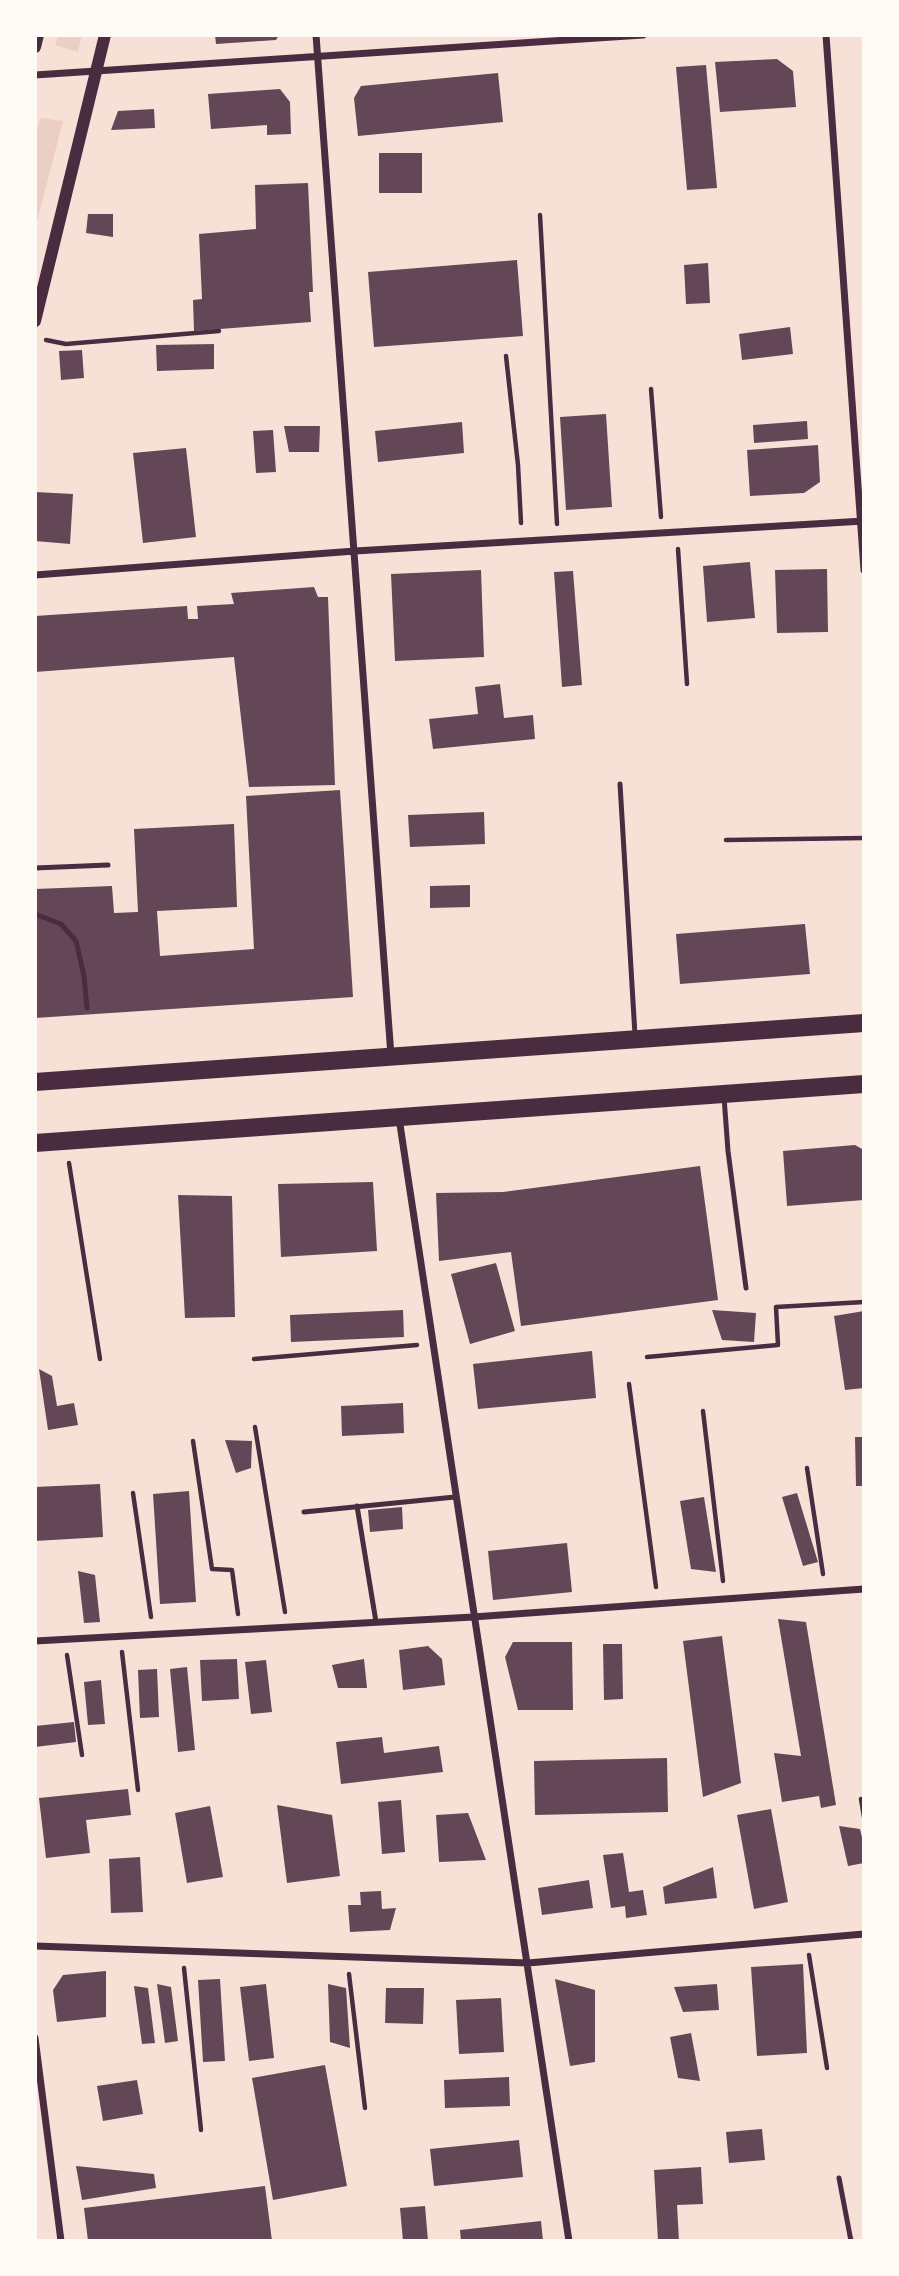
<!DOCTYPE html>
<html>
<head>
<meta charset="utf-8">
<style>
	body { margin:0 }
	#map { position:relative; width:899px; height:2276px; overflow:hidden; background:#f7e1d7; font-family:Merriweather,serif }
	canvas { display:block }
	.frame { position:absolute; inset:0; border:37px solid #fffaf5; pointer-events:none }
</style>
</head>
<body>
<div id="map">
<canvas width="899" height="2276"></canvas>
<div class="frame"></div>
</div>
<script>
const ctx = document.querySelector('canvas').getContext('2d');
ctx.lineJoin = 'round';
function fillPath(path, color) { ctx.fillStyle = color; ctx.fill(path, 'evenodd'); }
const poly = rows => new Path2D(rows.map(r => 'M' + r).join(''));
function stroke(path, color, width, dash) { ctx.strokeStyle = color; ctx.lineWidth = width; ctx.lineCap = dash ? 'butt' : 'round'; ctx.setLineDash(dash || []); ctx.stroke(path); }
const green = poly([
	[58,35,82,35,78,52,55,45],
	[40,118,63,121,35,230,35,139]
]);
const building = poly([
	[215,35,279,35,276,40,216,44],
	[777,59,793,71,796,107,720,112,715,62],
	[706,65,717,188,687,190,676,67],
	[498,73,503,122,358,136,354,98,361,86],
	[280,89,290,102,291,134,267,135,267,125,211,129,208,94],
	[154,109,155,128,111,130,118,111],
	[379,153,422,153,422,193,379,193],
	[308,183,313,292,309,292,311,322,194,331,193,300,202,299,199,234,256,229,255,185],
	[88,214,113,214,113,237,86,233],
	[517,260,523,336,374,347,368,272],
	[708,263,710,303,686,304,684,265],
	[790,327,793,354,742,360,739,334],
	[214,344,214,369,157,371,156,345],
	[82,350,84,378,61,380,59,351],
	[606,414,612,507,566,510,560,417],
	[807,421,808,439,754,443,753,425],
	[462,422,464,453,378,462,375,431],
	[284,426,320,426,319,452,289,452],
	[273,430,276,472,256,473,253,431],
	[818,445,820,482,804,493,750,496,747,450],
	[186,448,196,537,143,543,133,453],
	[35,492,73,494,70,544,35,541],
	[750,562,755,618,707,622,703,566],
	[827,569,828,632,777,633,775,570],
	[481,570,484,657,395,661,391,574],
	[573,571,582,685,562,687,554,572],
	[314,587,318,597,328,597,335,785,249,787,234,657,35,672,35,616,187,606,188,619,198,619,197,606,234,604,231,593],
	[500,684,504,718,533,715,535,739,433,749,429,719,478,714,475,687],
	[340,790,353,997,35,1018,35,889,112,886,114,913,138,912,134,829,234,824,237,907,157,911,160,956,254,949,246,796],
	[484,812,485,844,410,847,408,815],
	[470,885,470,907,430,908,430,886],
	[805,924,810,974,680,984,676,934],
	[855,1145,864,1150,864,1200,787,1206,783,1151],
	[700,1166,718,1300,521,1326,511,1252,439,1261,436,1193,503,1192],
	[373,1182,377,1251,281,1257,278,1184],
	[178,1195,232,1196,235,1317,185,1318],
	[496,1263,515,1331,470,1344,451,1274],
	[403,1310,404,1337,291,1342,290,1315],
	[712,1310,756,1313,754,1342,722,1340],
	[864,1311,864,1388,845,1390,834,1316],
	[592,1351,596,1398,478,1409,473,1364],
	[39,1369,52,1376,57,1406,74,1403,78,1425,48,1430],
	[403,1403,404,1433,342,1436,341,1406],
	[855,1437,864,1437,864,1486,856,1486],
	[225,1440,252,1441,251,1468,236,1473],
	[100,1484,103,1537,35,1541,35,1487],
	[189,1491,196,1602,160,1604,153,1494],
	[797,1493,818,1562,803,1566,782,1497],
	[704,1497,716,1572,691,1569,680,1501],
	[402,1507,403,1529,370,1532,368,1510],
	[567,1543,572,1592,493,1600,488,1551],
	[78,1571,95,1575,100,1622,84,1623],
	[778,1619,806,1622,836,1805,821,1808,819,1796,782,1802,774,1753,801,1756],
	[722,1636,741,1783,703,1797,683,1641],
	[513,1642,572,1642,573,1710,518,1710,505,1657],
	[603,1644,622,1644,623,1699,604,1700],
	[428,1646,442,1659,445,1685,403,1690,399,1650],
	[237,1659,239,1699,202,1701,200,1660],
	[364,1659,367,1688,338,1688,332,1665],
	[266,1660,272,1712,251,1714,245,1662],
	[187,1667,195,1750,178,1752,170,1669],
	[157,1669,159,1717,140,1718,138,1670],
	[101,1680,105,1724,88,1725,84,1682],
	[74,1722,76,1742,35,1747,35,1726],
	[382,1737,384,1753,439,1746,443,1772,341,1784,336,1742],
	[667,1758,668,1812,535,1815,534,1761],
	[128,1789,131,1815,86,1820,90,1853,46,1858,39,1798],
	[401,1800,405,1852,382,1854,378,1802],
	[277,1805,332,1815,340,1876,287,1883],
	[210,1806,223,1877,187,1883,175,1813],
	[771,1809,788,1902,754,1909,737,1815],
	[468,1813,486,1860,439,1862,436,1815],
	[839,1826,860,1829,864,1846,864,1863,848,1866],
	[623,1853,629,1892,643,1890,647,1915,626,1918,625,1906,611,1908,603,1855],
	[140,1857,143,1912,111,1913,109,1859],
	[713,1867,717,1898,665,1904,663,1887],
	[589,1880,593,1908,542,1915,538,1888],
	[381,1891,382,1909,396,1908,390,1930,350,1932,348,1905,361,1905,360,1892],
	[803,1964,807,2053,757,2056,751,1967],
	[106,1971,106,2017,57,2022,53,1990,63,1975],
	[220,1979,225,2061,203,2062,198,1980],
	[555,1979,595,1990,595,2062,570,2066],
	[157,1984,171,1987,178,2041,165,2043],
	[266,1984,274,2058,249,2061,240,1987],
	[328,1984,346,1988,350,2048,330,2042],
	[717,1984,719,2010,683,2012,674,1987],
	[134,1986,148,1988,155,2043,142,2044],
	[386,1988,424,1988,423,2024,385,2023],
	[501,1998,504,2052,459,2054,456,2000],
	[691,2033,700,2081,678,2078,670,2037],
	[325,2065,347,2186,273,2200,252,2078],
	[509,2077,510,2106,445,2108,444,2080],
	[137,2080,143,2114,103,2121,97,2086],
	[762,2129,765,2160,729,2163,726,2132],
	[519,2140,523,2177,434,2186,430,2149],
	[76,2166,154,2174,156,2188,82,2200],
	[701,2167,703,2204,677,2205,679,2241,658,2241,654,2170],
	[265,2186,272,2241,88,2241,84,2208],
	[425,2206,428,2241,403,2241,400,2208],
	[541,2221,543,2241,461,2241,460,2230]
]);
const path = poly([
	[540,215,557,524],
	[46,340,66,344,219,331],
	[506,356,518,465,521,523],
	[651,389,661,517],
	[678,549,687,684],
	[726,840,864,838],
	[69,1163,100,1359],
	[647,1357,778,1345,776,1307,864,1302],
	[254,1359,417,1345],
	[629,1384,656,1587],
	[703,1411,723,1581],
	[255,1427,285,1612],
	[193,1441,212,1569,232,1570,238,1614],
	[807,1468,823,1574],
	[133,1493,151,1617],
	[122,1652,138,1790],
	[67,1655,82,1755],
	[861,1799,864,1817],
	[809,1955,827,2068],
	[184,1968,201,2130],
	[349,1974,365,2108]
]);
const service = poly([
	[620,784,635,1035],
	[35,868,108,865],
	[35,914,61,924,76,941,84,976,87,1008],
	[724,1097,728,1151,746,1288],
	[357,1506,376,1622],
	[304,1512,455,1497],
	[839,2178,851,2241]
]);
const minor = poly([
	[316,35,391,1056],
	[826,35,864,570],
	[35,75,643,35],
	[35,575,355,551,864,521],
	[399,1118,569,2241],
	[35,1641,473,1617,864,1589],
	[35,1946,528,1963,864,1934],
	[35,2038,61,2241]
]);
const tertiary = poly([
	[35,47,38,35],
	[35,321,105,35]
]);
const primary = poly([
	[35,1082,864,1023],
	[35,1143,864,1084]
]);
fillPath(green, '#ebcfc5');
fillPath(building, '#644757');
stroke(path, '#4a2c40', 4.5);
stroke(service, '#4a2c40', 5);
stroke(minor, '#4a2c40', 7);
stroke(tertiary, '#4a2c40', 12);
stroke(primary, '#4a2c40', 18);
</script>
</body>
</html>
